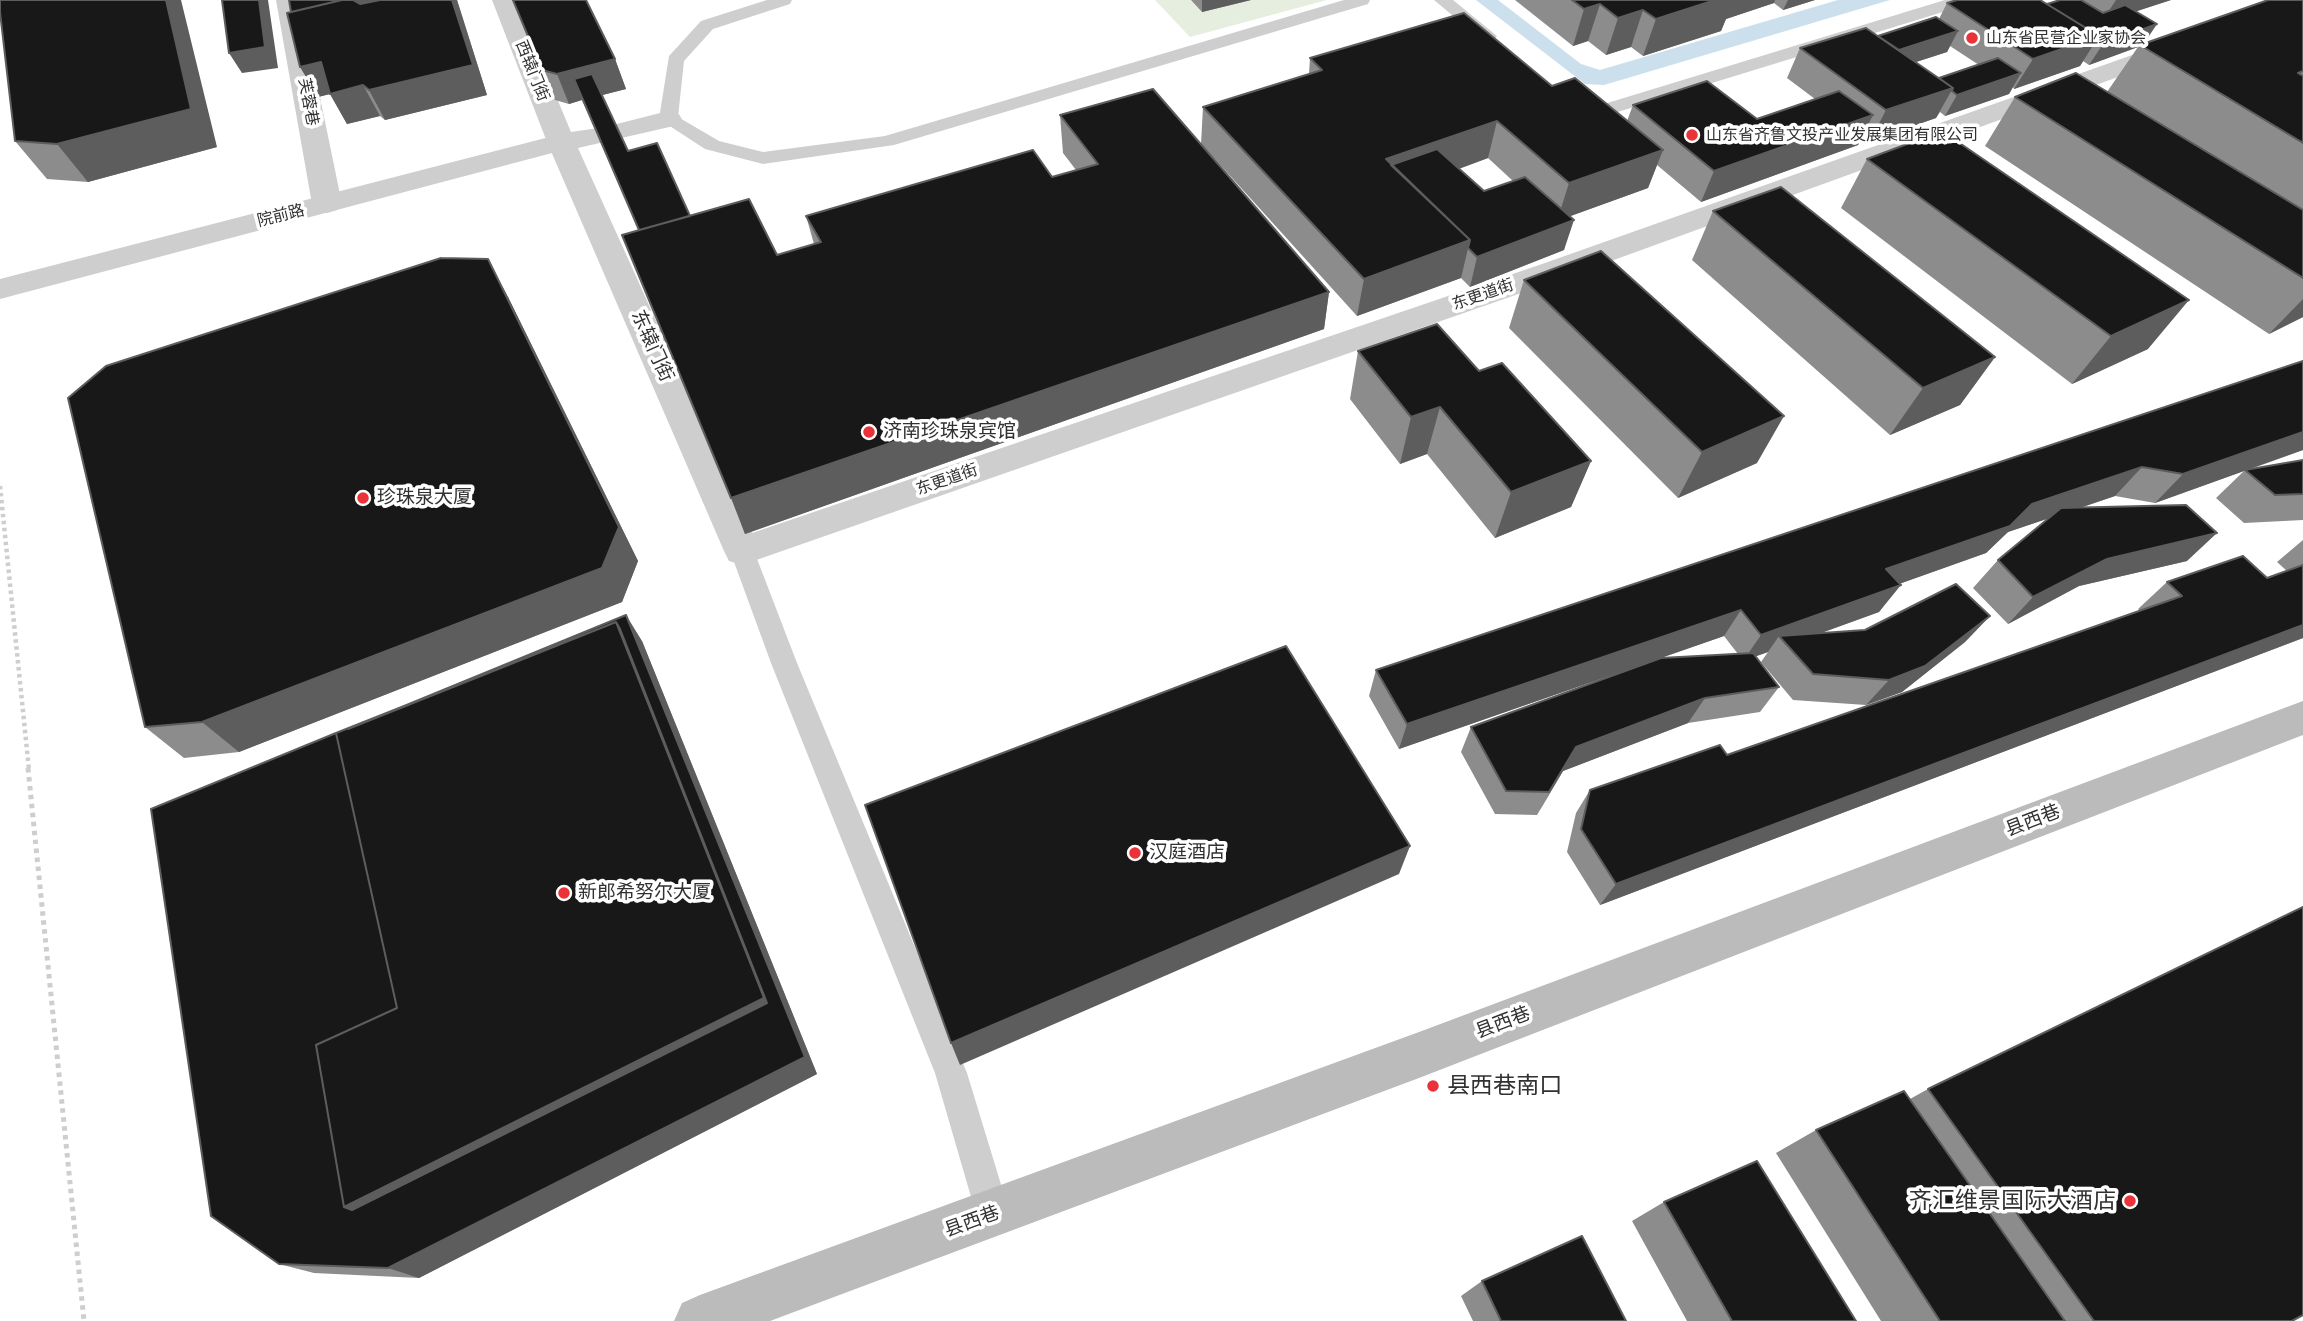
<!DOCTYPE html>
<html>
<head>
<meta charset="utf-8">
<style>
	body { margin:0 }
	canvas { display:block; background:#fff }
</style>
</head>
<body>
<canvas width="2303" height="1321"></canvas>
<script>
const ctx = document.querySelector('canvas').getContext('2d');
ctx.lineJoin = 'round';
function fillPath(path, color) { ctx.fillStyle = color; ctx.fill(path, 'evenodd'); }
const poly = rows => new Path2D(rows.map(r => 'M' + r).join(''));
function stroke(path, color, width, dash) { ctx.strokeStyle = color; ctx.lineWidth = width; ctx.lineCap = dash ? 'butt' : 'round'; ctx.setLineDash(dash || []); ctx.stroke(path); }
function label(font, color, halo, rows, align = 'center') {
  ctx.font = font + ' Karla,"Noto Sans SC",sans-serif'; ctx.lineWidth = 7; ctx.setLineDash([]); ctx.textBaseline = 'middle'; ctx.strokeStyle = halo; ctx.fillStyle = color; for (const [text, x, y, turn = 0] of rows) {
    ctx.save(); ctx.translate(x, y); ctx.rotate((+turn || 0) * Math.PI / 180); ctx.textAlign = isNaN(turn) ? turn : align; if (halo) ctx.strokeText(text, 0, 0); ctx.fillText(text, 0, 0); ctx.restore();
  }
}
const green = poly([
	[1155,0,1327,0,1190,37]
]);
const water = poly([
	[1476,0,1498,0,1581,64,1600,70,1838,0,1890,0,1604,85,1585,84]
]);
const pathFar1 = poly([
	[0,486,29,770]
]);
const path = poly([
	[28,768,84,1321]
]);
const service = poly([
	[767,0,792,0,790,4,713,29,684,61,678,117,719,141,763,152,885,136,1344,0,1370,0,1368,4,894,145,763,164,705,149,659,119,669,56,701,21,767,0],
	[1434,0,1453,0,1497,36,1494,40,1482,40,1434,0],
	[1945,0,1971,0,1969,4,1595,119,1581,119,1570,108,1579,102,1591,108,1945,0],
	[742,541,751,544,754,551,797,663,967,1073,1010,1214,1005,1226,993,1231,981,1226,976,1214,935,1073,771,663,730,551,733,544,742,541]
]);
const pedestrian = poly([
	[276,0,300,0,342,204,337,210,327,213,317,210,312,204,276,0]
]);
const minor = poly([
	[492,0,516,0,571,132,605,127,668,111,678,113,682,119,678,125,578,148,752,533,1545,263,2166,43,2175,40,2184,43,2188,48,2184,53,1567,277,742,565,729,561,724,551,547,142,492,0]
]);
const tertiary = poly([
	[561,134,571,136,575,142,571,148,0,299,0,279,561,134]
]);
const secondary = poly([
	[2303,701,2303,735,1419,1078,770,1321,674,1321,682,1303,700,1295,1419,1032,2303,701]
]);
const wall = poly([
	[289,0,457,0,487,95,385,120,380,116,347,124,330,94,318,97,291,12],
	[513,0,615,59,626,89,602,95,628,151,690,216,777,255,814,244,806,216,1052,177,1076,170,1063,153,1060,115,1201,144,1203,107,1309,74,1310,58,1552,86,1627,121,1633,105,1757,119,1815,99,1787,78,1800,48,1878,36,1939,19,1947,3,2047,4,2060,0,2171,0,2136,11,2144,43,2303,0,2303,317,2269,334,1985,146,2015,97,2107,92,2138,47,2089,65,2083,61,2080,66,2014,89,2013,87,2009,94,1945,116,1940,112,1936,118,1870,141,1863,135,1858,145,1701,202,1657,165,1648,188,1570,216,1564,250,1470,287,1461,278,1357,316,1204,147,1329,292,1324,329,745,534,639,230,582,100,569,104,555,100],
	[1950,46,1979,65,1939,78,1916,62,1947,52],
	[1488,158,1513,181,1484,191,1459,169],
	[1191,0,1251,0,1202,12],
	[1515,0,1815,0,1783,10,1774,3,1726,19,1721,31,1643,56,1631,47,1606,55,1588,41,1573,46],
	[15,141,217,147,88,182,47,179],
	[1867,159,2148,349,2072,384,1841,208],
	[1713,211,1995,357,1960,405,1890,435,1692,260],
	[1524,280,1757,463,1678,498,1509,328],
	[508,297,638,561,622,602,239,752,184,758,145,727],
	[1358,351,1479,371,1591,461,1571,507,1495,538,1427,454,1400,464,1350,399],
	[2303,361,2303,450,2251,469,2303,461,2303,520,2244,523,2216,498,2244,471,2155,503,2115,496,2080,508,2187,561,2079,586,2008,624,1973,588,1998,560,2049,518,2008,532,1986,553,1899,584,1879,612,1821,633,1865,630,1990,616,1965,642,1902,692,1866,705,1793,700,1761,662,1768,652,1756,656,1779,687,1760,712,1688,723,1563,771,1537,815,1495,814,1461,752,1471,727,1738,654,1724,636,1399,749,1369,696,1376,670],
	[2303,540,2303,638,1600,905,1567,852,1576,813,1590,790,1727,755,2140,611,2138,609,2167,582,2267,578,2287,571,2277,562],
	[642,641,817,1074,419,1278,314,1273,279,1264],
	[1928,1089,2292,1321,1881,1321,1776,1153,1816,1130,1910,1099],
	[1664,1202,1856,1321,1687,1321,1632,1221],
	[1482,1281,1626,1321,1473,1321,1461,1296]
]);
const shadedWall = poly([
	[166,0,181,0,217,147,88,182,57,144],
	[259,0,268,0,278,68,242,73,229,53],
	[348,0,457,0,487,95,385,120,369,90,303,33],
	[1202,0,1251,0,1202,12],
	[1715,0,1775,0,1774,3,1726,19,1721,31,1643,56,1656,19],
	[1788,0,1815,0,1783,10],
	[2116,0,2171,0,2101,23],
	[1600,4,1588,41,1573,46,1584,9],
	[1643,10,1631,47,1606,55,1618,18],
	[2157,24,2143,45,2140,45,2138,47,2089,65,2103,44],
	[1958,31,1947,52,1885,72,1895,52],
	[2099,36,2080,66,2014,89,2033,59],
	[615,59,626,89,583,100,574,79,582,100,569,104,557,74],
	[321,62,338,92,318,97,300,67],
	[2021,73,2009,94,1945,116,1957,95],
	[363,85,380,116,347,124,330,94],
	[1953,88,1936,118,1870,141,1886,110],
	[1873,115,1858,145,1701,202,1714,171],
	[1497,121,1488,158,1406,188,1386,159],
	[1663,150,1648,188,1557,221,1569,183],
	[1574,220,1564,250,1470,287,1477,257],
	[1470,240,1461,278,1357,316,1364,279],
	[488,259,508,297,638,561,622,602,239,752,202,722],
	[1329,292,1324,329,745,534,731,498],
	[2303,299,2303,317,2269,334],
	[2189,300,2148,349,2072,384,2111,336],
	[1995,357,1960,405,1890,435,1923,388],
	[1440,407,1427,454,1400,464,1411,417],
	[1784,416,1757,463,1678,498,1702,452],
	[2303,432,2303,450,2246,470,2245,470,2244,471,2155,503,2183,474],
	[1591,461,1571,507,1495,538,1511,492],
	[2142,467,2115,496,2008,532,1986,553,1865,596,1886,569,2032,504],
	[2217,533,2187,561,2079,586,2008,624,2033,597,2107,559],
	[1901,585,1879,612,1788,645,1779,636,1768,652,1743,661,1761,635],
	[1741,610,1724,636,1399,749,1407,724],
	[626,615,642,641,817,1074,419,1278,388,1268,805,1057],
	[1990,616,1965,642,1902,692,1866,705,1889,680],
	[616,622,636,655,781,1021,383,1222,344,1207],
	[2303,625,2303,638,1600,905,1616,884],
	[1705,698,1688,723,1563,771,1537,815,1576,747],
	[1410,846,1399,874,960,1065,951,1043]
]);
const building = poly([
	[0,0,166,0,191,109,57,144,15,141,0,12,0,0],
	[222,0,259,0,265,47,229,53,222,0],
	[289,0,342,0,291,12,289,0],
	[342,0,353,0,360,4,380,0,452,0,473,65,369,90,363,85,330,94,321,62,300,67,287,13,342,0],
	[513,0,586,0,615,59,557,74,542,70,513,0],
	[1572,0,1715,0,1656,19,1643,10,1618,18,1600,4,1584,9,1572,0],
	[1957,0,2040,0,2099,36,2033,59,1947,3,1957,0],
	[2060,0,2081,0,2103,13,2125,5,2157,24,2103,44,2097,41,2099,36,2047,4,2060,0],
	[2268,0,2303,0,2303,71,2298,73,2303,76,2303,143,2140,45,2268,0],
	[1464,13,1552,86,1575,78,1663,150,1569,183,1497,121,1386,159,1470,240,1364,279,1203,107,1322,70,1310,58,1464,13],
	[1936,17,1958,31,1899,50,1878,36,1936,17],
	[1866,28,1953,88,1886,110,1800,48,1866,28],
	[1998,58,2021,73,1957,95,1952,91,1953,88,1939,78,1998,58],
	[2076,73,2303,210,2303,278,2015,97,2076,73],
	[592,74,628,151,657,143,690,216,639,230,574,79,592,74],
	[1707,81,1757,119,1839,91,1873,115,1714,171,1633,105,1707,81],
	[1153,89,1329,292,731,498,622,235,749,199,777,255,821,242,806,216,1033,150,1052,177,1098,164,1060,115,1153,89],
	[1942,131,2189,300,2111,336,1867,159,1942,131],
	[1437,149,1484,191,1525,177,1574,220,1477,257,1468,248,1470,240,1391,165,1437,149],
	[1781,187,1995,357,1923,388,1713,211,1781,187],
	[1601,251,1784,416,1702,452,1524,280,1601,251],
	[441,258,488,259,619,527,602,568,202,722,145,727,68,398,106,366,441,258],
	[1437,324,1479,371,1502,363,1591,461,1511,492,1440,407,1411,417,1358,351,1437,324],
	[2303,361,2303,432,2183,474,2142,467,2032,504,2010,526,1886,569,1901,585,1761,635,1741,610,1407,724,1376,670,2303,361],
	[2303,460,2303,494,2275,495,2245,470,2303,460],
	[2186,505,2217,533,2107,559,2033,597,1998,560,2061,508,2186,505],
	[2243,556,2267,578,2303,565,2303,625,1616,884,1581,829,1590,790,1720,745,1727,755,2182,596,2167,582,2243,556],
	[1956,584,1990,616,1925,666,1889,680,1813,674,1779,636,1865,630,1956,584],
	[626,615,805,1057,388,1268,279,1264,211,1216,151,809,336,733,397,1008,316,1045,344,1207,352,1210,767,1003,620,629,616,622,348,729,626,615],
	[616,622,764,998,344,1207,316,1045,397,1008,336,733,616,622],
	[1286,646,1410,846,951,1043,865,805,1286,646],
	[1753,653,1779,687,1705,698,1576,747,1549,792,1506,791,1471,727,1661,658,1753,653],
	[2303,907,2303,1315,2292,1321,2094,1321,1928,1089,2303,907],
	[1904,1091,2065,1321,1940,1321,1816,1130,1904,1091],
	[1757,1161,1856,1321,1732,1321,1664,1202,1757,1161],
	[1582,1236,1626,1321,1501,1321,1482,1281,1582,1236]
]);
const markers = [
	[1972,38,7,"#e93239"],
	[1692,135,7,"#e93239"],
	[869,432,7,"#e93239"],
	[363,498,7,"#e93239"],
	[1135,853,7,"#e93239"],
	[564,893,7,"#e93239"],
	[1433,1086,7,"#e93239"],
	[2130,1201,7,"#e93239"]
];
const farPoinames = [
	["山东省民营企业家协会",1986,38],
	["山东省齐鲁文投产业发展集团有限公司",1706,135]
];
const farStreetnames = [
	["西辕门街",532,71,68],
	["芙蓉巷",308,102,79],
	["院前路",281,216,-14],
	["东更道街",1483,295,-19],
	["东更道街",947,480,-19]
];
const streetNames = [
	["东辕门街",652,346,66],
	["县西巷",2033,821,-21],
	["县西巷",1503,1023,-21],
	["县西巷",972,1222,-20]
];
const poiNames = [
	["济南珍珠泉宾馆",883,432],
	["珍珠泉大厦",377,498],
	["汉庭酒店",1149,853],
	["新郎希努尔大厦",578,893]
];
const nearPoinames = [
	["县西巷南口",1447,1086],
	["齐汇维景国际大酒店",2116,1201,"right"]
];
fillPath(green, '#e6eedf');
fillPath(water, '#cbdfed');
stroke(pathFar1, '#cecece', 4.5, [3.5, 3.5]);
stroke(path, '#cecece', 5, [4.5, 4.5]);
fillPath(service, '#cecece');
fillPath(pedestrian, '#cecece');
fillPath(minor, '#cecece');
fillPath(tertiary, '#cecece');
fillPath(secondary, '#bbb');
fillPath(wall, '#8c8c8c');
fillPath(shadedWall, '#5d5d5d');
fillPath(building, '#181818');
stroke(building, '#5d5d5d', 2);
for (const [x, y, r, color] of markers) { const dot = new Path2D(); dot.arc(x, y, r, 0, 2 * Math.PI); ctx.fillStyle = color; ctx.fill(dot); stroke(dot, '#fff', 2.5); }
label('16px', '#313131', '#fff', farPoinames, 'left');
label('16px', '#313131', '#fff', farStreetnames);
label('19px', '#313131', '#fff', streetNames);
label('19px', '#313131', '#fff', poiNames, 'left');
label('23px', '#313131', '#fff', nearPoinames, 'left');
</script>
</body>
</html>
